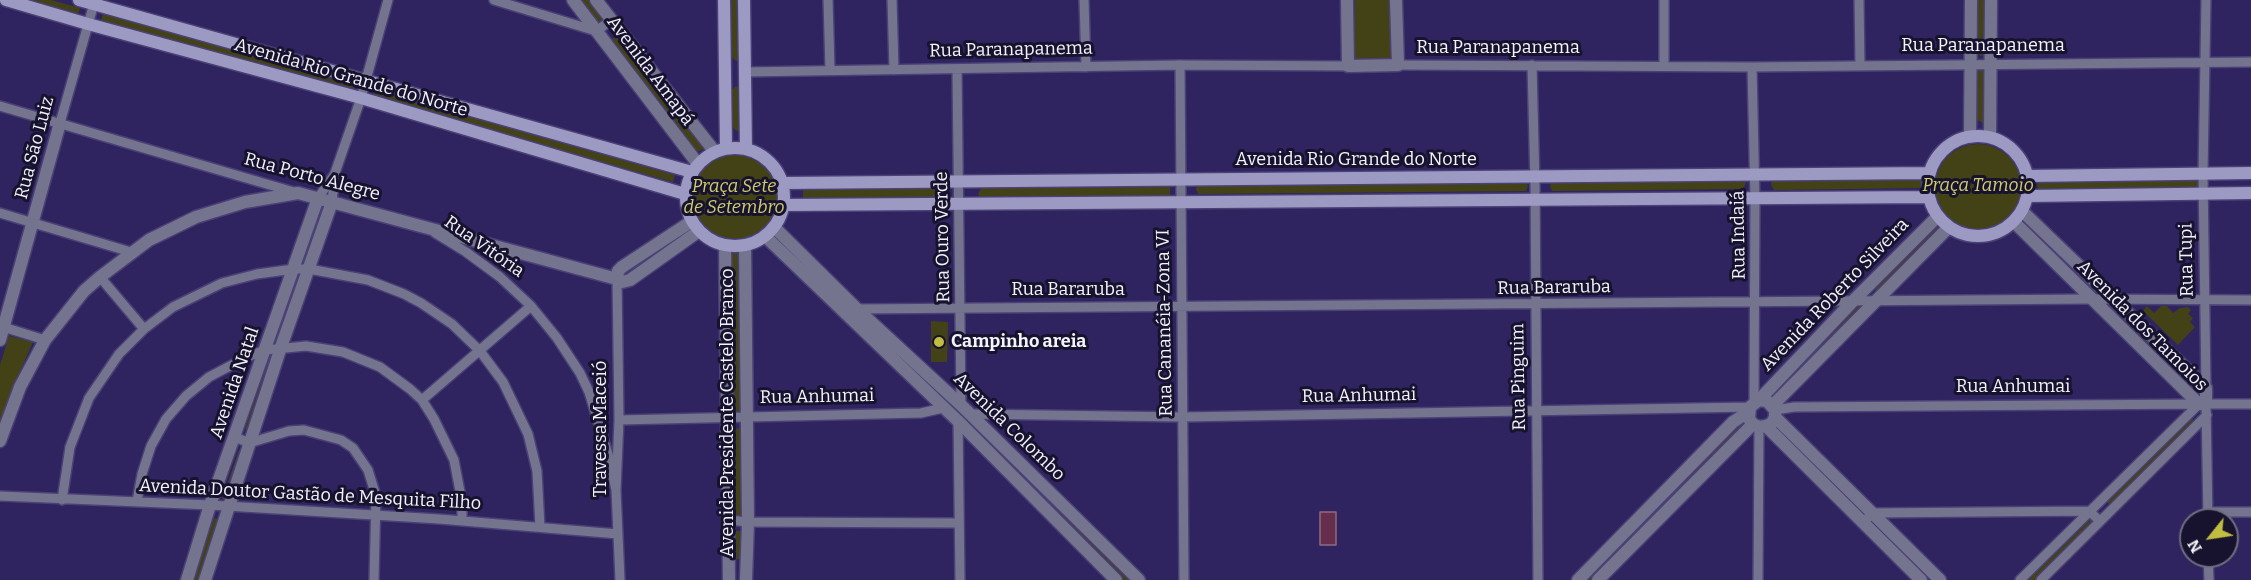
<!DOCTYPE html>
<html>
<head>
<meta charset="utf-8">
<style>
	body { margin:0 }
	#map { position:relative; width:2251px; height:580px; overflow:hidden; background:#2f2460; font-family:Bitter,serif }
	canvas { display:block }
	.north { position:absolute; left:2179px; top:508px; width:60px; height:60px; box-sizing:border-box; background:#17132e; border:2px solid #6f6d80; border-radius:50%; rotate:240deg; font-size:16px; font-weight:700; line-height:24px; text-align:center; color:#f3f3fb }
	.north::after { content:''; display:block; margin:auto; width:21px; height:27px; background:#c1bd40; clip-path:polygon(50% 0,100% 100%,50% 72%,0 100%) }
</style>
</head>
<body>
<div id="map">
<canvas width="2251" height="580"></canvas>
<div class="north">N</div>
</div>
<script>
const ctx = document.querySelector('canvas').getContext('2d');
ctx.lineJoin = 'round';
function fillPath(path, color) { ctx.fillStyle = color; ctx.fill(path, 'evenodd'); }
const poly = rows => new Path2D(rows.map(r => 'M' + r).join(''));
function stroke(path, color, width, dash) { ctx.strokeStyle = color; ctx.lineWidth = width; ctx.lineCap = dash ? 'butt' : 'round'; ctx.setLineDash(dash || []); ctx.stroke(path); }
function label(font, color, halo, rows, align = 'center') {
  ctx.font = font + ' Bitter,serif'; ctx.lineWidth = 6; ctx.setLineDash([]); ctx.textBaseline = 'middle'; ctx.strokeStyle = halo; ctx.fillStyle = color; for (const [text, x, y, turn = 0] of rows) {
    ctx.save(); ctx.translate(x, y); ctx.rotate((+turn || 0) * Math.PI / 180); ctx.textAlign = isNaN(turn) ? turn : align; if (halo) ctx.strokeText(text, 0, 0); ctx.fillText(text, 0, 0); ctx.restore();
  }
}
const green = poly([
	[26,0,51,0,80,8,78,15],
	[577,0,592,0,603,18,601,21,594,23],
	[730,0,740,0,740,60,736,61,731,57],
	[1355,0,1392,0,1392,61,1355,62],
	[1976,0,1987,0,1985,55,1981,56,1976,53],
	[103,13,355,86,353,93,101,21],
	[619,35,704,147,702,150,694,153,610,40],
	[1979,68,1985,69,1986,120,1983,123,1977,120,1976,117,1977,72],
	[736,86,741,90,742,127,739,131,737,131,732,127,732,90],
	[374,90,675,175,673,182,372,98],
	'1935 187a43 43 0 1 1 86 0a43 43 0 1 1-86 0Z',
	'693 197a42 42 0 1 1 84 0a42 42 0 1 1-84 0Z',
	[1919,177,1922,183,1920,188,1774,190,1771,184,1773,178],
	[2041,179,2192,179,2197,180,2198,184,2198,189,2039,190,2037,185],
	[1552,180,1745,180,1746,183,1743,189,1552,191,1550,186],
	[1526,182,1528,186,1526,191,1198,194,1196,189,1198,183],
	[1170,187,1170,198,981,199,978,194,981,188],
	[949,188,949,198,803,199,803,189],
	[2028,221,2096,288,2092,293,2024,224],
	[1938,224,1942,228,1877,293,1874,288],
	[729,250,741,250,741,413,730,413],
	[1857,305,1862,306,1862,309,1774,397,1771,397,1770,394],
	[2111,305,2197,388,2193,392,2107,309],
	[2147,306,2154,313,2161,306,2167,306,2173,313,2180,308,2188,307,2191,310,2188,314,2193,318,2190,322,2195,327,2178,345,2143,311],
	[931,321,948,322,947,362,931,362],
	[9,336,33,342,17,378,0,428,0,365],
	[268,362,273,364,250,430,245,429],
	[2191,418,2195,421,2111,506,2107,502],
	[1744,421,1748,425,1592,580,1584,580],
	[974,425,1130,580,1123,580,970,429],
	[742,428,744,516,735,516,733,429],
	[239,450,244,451,228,500,222,499],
	[214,518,221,520,201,580,193,580],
	[2092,518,2096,522,2035,580,2028,580],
	[732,531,741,531,742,559,733,559]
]);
const water = poly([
	[1320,512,1336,512,1336,545,1320,545,1320,512]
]);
const minor = poly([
	[494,0,596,31,612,20],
	[828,0,830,70],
	[892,0,894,70],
	[1084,0,1086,67],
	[1859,0,1860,65],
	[2206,0,2203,174,2206,388],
	[1180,65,1184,580],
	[1398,65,1752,67,2251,62],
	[1532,65,1535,184,1538,580],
	[1664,66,1664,0],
	[1752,67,1755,199,1754,402],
	[957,70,961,405],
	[744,72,1180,65,1348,66],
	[0,106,294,192],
	[60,123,95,0],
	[318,198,334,175],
	[332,202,335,173,361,98,388,0],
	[0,213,131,252],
	[435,233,466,252,500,277,531,306,557,338,580,373,589,392,608,454,616,490],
	[100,277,144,329],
	[617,279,619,420,616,490,620,580],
	[857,309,2090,299,2251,300],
	[0,326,45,340],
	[422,400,531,306],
	[1775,410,1794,407,2199,404],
	[970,414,1183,417,1750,407],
	[619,420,921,413,943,408],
	[958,421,960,580],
	[235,437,249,443,289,431,304,430,341,440,353,448,368,470,376,496,374,580],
	[0,496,210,505,439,519,618,534],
	[62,500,70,447,89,398,119,354,144,329,173,307,222,283,257,274,294,269,309,269,368,280,404,294,421,303,452,324,480,351,503,382,528,434,537,471,540,527],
	[137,501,142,474,151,446,166,419,186,396,209,377,247,357,265,350,306,346,343,352,380,367,410,389,422,400,434,419,454,460,462,502,462,520],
	[2208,512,2251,512],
	[729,520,748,522,959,523],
	[2208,520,2206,404,2251,404],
	[1864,522,1872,513,2089,511,2100,521],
	[2208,556,2209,580],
	[1758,580,1759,427],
	[2020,580,2199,404],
	[2041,580,2207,415]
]);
const tertiary = poly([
	[573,0,698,164],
	[596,0,715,152],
	[1347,0,1348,66,1398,65,1396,0],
	[1970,137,1971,0],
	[1990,137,1991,0],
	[692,221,622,267,618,271,617,279,622,282,630,280,699,231],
	[2014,222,2199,404,2206,404,2206,388,2022,211],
	[774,227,857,309,961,405,1139,580],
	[765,236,958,421,1116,580],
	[745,245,748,522,746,580],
	[725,246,729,580],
	[0,340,60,123],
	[1759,400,1767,401,1775,410,1775,417,1772,423,1766,426,1759,427,1753,424,1749,419,1750,407,1759,400,1853,301,1938,216],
	[1773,405,1949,227],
	[1775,417,1940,580],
	[1766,426,1921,580],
	[0,441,20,387,45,340,84,291,100,277,149,240,196,217,245,202,298,193,617,279],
	[187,580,210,505,318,198],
	[205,580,281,347,332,202],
	[1578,580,1733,422,1748,412],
	[1598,580,1753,424]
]);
const secondary = poly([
	[6,0,88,24,361,98,685,194],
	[79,0,692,172],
	[724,0,726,148],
	[744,0,746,149],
	'1928 186a50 50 0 1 1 100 0a50 50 0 1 1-100 0Z',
	'686 197a49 49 0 1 1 98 0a49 49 0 1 1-98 0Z',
	[2027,176,2251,173],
	[782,183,1930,173],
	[2028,196,2251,193],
	[783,205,1929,197]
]);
const markers = [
	[939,342,6,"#c1bd40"]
];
const streetNames = [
	["Rua Paranapanema",1983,46],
	["Rua Paranapanema",1498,48],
	["Rua Paranapanema",1011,50,-1],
	["Avenida Amapá",650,71,53],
	["Avenida Rio Grande do Norte",351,78,16],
	["Rua São Luiz",35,148,-75],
	["Avenida Rio Grande do Norte",1356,160],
	["Rua Porto Alegre",312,177,15],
	["Rua Indaiá",1739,235,-91],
	["Rua Ouro Verde",943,237,-91],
	["Rua Vitória",484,247,35],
	["Rua Tupi",2187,260,-91],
	["Rua Bararuba",1554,288,-1],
	["Rua Bararuba",1068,290],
	["Avenida Roberto Silveira",1835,295,-46],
	["Rua Cananéia-Zona VI",1165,323,-91],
	["Avenida dos Tamoios",2142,326,45],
	["Rua Pinguim",1519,377,-91],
	["Avenida Natal",235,383,-71],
	["Rua Anhumai",2013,387],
	["Rua Anhumai",1359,396,-1],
	["Rua Anhumai",817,397,-1],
	["Avenida Presidente Castelo Branco",728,413,-90],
	["Avenida Colombo",1009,427,44],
	["Travessa Maceió",601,429,-90],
	["Avenida Doutor Gastão de Mesquita Filho",310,495,3]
];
const parkNames = [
	["Praça Tamoio",1978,186],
	["Praça Sete",734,187],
	["de Setembro",734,208]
];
const poiNames = [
	["Campinho areia",951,342]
];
fillPath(green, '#434217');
fillPath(water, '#652e4d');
stroke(water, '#906981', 1.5);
stroke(minor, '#4a4176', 12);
stroke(tertiary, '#4a4176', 15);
stroke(secondary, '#4a4176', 15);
stroke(minor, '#75748e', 9);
stroke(tertiary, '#75748e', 12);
stroke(secondary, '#9c9ac3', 12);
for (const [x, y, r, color] of markers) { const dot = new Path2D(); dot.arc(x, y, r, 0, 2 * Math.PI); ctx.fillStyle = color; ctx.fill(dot); stroke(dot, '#17132e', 2); }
label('18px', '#f3f3fb', '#17132e', streetNames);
label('italic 18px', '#cfcd6e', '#17132e', parkNames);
label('bold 18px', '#f3f3fb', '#17132e', poiNames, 'left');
</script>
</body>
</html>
